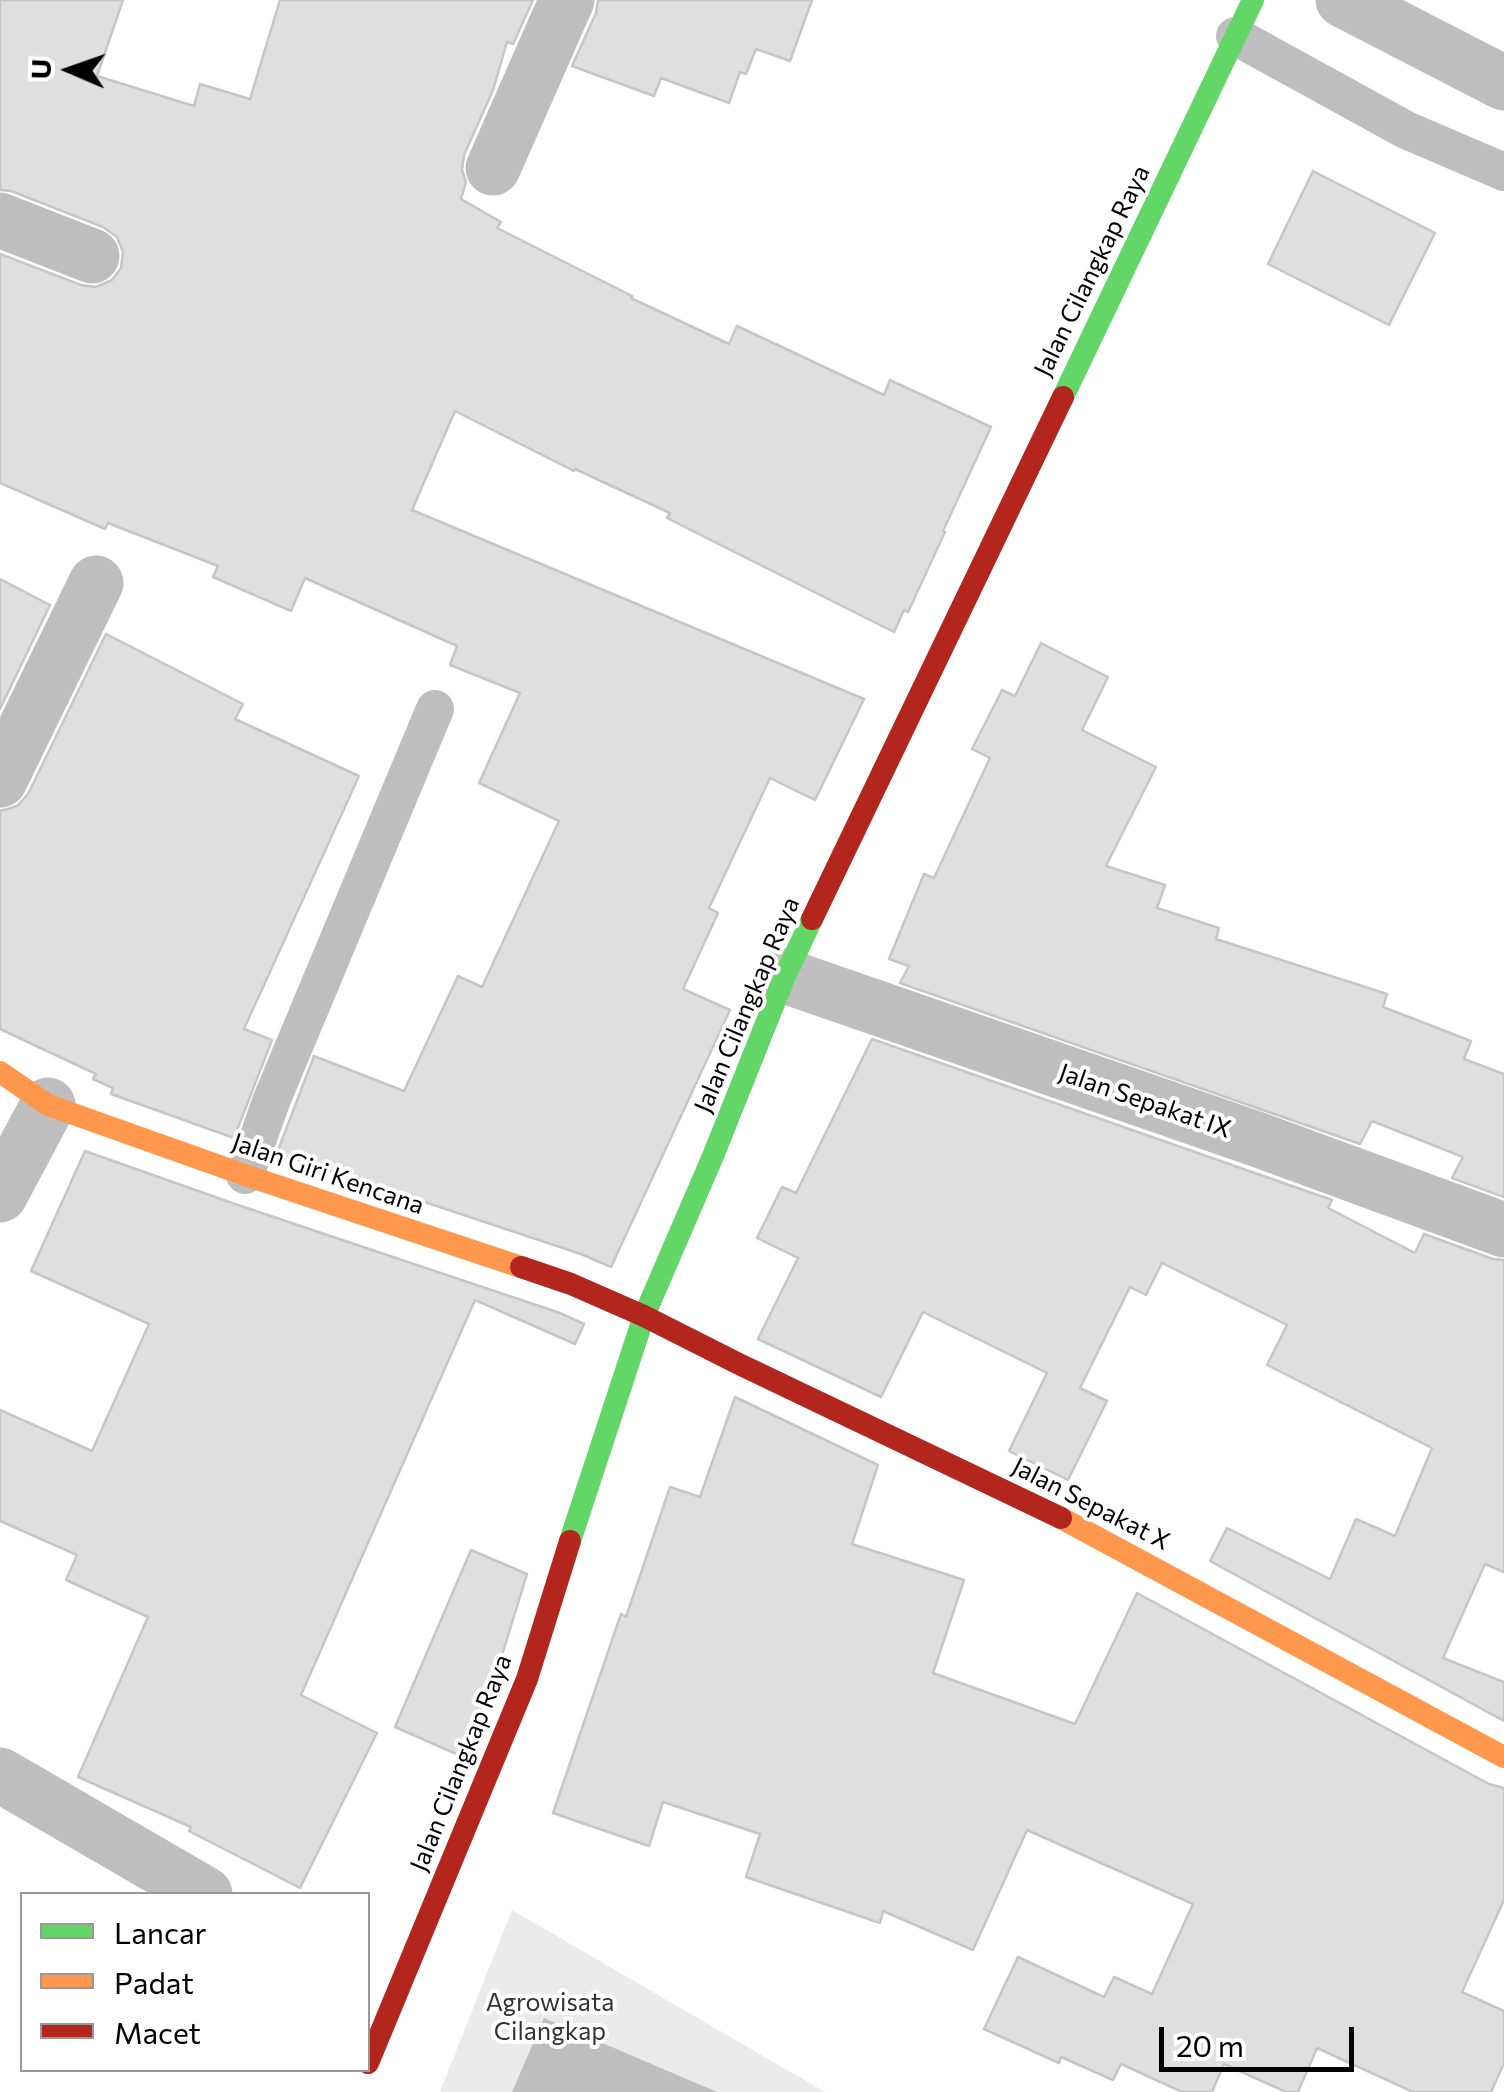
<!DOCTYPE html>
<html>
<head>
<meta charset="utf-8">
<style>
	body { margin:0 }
	#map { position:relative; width:1504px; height:2092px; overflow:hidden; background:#fff; font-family:Commissioner,sans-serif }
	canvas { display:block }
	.legend { position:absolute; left:20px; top:1892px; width:350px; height:180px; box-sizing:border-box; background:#fff; border:2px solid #999; margin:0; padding:12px 18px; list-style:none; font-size:30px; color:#000 }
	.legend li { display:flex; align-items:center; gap:20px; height:50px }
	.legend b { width:50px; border:2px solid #999 }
	.north { position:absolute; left:20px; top:20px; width:100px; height:100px; -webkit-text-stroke:8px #fff; paint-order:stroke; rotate:272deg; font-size:28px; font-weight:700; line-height:40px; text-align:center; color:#000 }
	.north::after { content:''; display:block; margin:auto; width:35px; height:45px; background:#000; clip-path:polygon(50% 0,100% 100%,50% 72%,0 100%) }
	.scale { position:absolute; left:1159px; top:2027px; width:195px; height:45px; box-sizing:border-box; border:5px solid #000; border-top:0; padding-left:12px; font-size:30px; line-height:35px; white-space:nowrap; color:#000; -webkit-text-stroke:8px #fff; paint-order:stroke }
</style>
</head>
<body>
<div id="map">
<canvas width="1504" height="2092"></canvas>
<ul class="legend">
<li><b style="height:12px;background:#63d668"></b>Lancar</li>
<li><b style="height:12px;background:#ff974d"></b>Padat</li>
<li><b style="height:12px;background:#b3261e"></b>Macet</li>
</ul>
<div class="north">U</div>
<div class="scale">20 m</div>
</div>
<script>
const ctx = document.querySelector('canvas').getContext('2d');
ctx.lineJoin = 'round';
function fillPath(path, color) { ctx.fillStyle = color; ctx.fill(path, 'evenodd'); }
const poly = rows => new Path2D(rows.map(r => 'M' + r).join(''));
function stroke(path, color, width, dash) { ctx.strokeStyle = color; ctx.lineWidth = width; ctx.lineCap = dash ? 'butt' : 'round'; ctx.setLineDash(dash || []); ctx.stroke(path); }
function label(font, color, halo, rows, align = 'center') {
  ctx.font = font + ' Commissioner,sans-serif'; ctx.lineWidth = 8; ctx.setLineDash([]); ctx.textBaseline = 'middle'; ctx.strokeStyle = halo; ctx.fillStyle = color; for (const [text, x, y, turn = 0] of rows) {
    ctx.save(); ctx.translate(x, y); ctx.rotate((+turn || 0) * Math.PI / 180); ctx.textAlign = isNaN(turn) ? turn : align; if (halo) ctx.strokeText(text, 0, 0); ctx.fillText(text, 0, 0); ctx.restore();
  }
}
const green = poly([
	[512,1910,825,2092,440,2092]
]);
const water = poly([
	[544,2018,710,2089,717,2092,512,2092]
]);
const building = poly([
	[0,0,123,0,97,76,194,106,200,84,250,99,280,0,533,0,513,44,507,42,493,90,464,155,462,170,466,182,461,199,501,222,497,228,632,296,631,298,729,344,737,326,884,395,890,380,991,427,943,531,945,532,908,612,904,610,894,632,667,518,670,513,575,469,574,471,455,411,412,510,864,699,815,800,770,778,709,908,718,913,683,989,730,1010,611,1267,581,1254,277,1153,314,1056,404,1091,458,976,482,987,559,821,479,783,520,693,450,665,457,646,305,578,291,611,213,577,218,566,108,523,105,529,0,483,0,254,81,285,96,287,112,280,121,268,123,252,117,237,103,227,11,191,0,190,0,0],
	[598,0,812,0,790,61,756,49,746,74,740,72,729,103,661,78,654,96,572,66,596,13,598,0],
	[1313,171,1435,233,1389,325,1268,264,1313,171],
	[0,579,50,605,0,709,0,579],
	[106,634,243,704,235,719,359,776,244,1029,272,1040,234,1138,111,1094,113,1088,93,1079,96,1074,0,1029,0,811,17,806,28,794,106,634],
	[1041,643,1108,677,1082,730,1156,767,1106,866,1165,885,1157,908,1219,928,1216,939,1387,994,1383,1007,1471,1041,1464,1059,1504,1074,1504,1197,1452,1178,1463,1157,1372,1121,1360,1144,900,983,909,966,889,959,924,874,934,878,990,758,972,749,1002,690,1015,696,1041,643],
	[872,1039,1332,1200,1328,1208,1415,1253,1424,1234,1493,1259,1504,1260,1504,1572,1485,1564,1443,1658,1504,1682,1504,1721,1210,1561,1227,1528,1330,1579,1356,1519,1395,1536,1432,1448,1267,1365,1287,1325,1162,1263,1146,1295,1130,1287,1080,1388,1107,1401,1068,1480,1009,1451,1047,1373,923,1312,881,1397,758,1339,798,1258,757,1238,782,1187,796,1193,872,1039],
	[85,1151,235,1204,560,1313,584,1324,575,1344,475,1300,301,1695,377,1733,300,1888,189,1831,191,1827,78,1777,148,1617,66,1580,77,1555,0,1521,0,1410,92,1451,149,1324,31,1271,85,1151],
	[735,1397,878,1465,852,1544,964,1580,933,1673,1075,1724,1137,1593,1489,1784,1504,1788,1504,1900,1462,1992,1504,2011,1504,2063,1491,2092,1413,2092,1317,2048,1298,2092,1286,2092,1224,2064,1212,2092,1182,2092,1121,2064,1113,2080,1061,2057,1059,2063,984,2029,1018,1957,1104,1997,1114,1977,1152,1994,1193,1904,1027,1830,973,1950,883,1911,880,1923,746,1877,760,1834,663,1802,649,1846,553,1813,621,1614,626,1617,670,1487,700,1497,735,1397],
	[471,1550,527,1574,498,1668,461,1756,395,1727,471,1550]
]);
const lane = poly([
	[1235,36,1406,130,1504,172],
	[245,1175,272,1099,435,709]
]);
const street = poly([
	[1343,0,1504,83],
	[493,168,567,0],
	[0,220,92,256],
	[0,780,96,583],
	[785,976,1259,1140,1504,1230],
	[0,1195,48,1105],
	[0,1775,205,1894]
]);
const fast = poly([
	[1063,397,1253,0],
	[570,1541,644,1316,713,1156,785,976,812,919]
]);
const slow = poly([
	[0,1072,48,1105,245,1175,521,1267],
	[1061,1518,1504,1757]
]);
const jam = poly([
	[812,919,1063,397],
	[521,1267,571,1284,644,1316,739,1364,1061,1518],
	[368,2063,527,1679,570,1541]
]);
const streetNames = [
	["Jalan Cilangkap Raya",1092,271,-64],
	["Jalan Cilangkap Raya",747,1005,-67],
	["Jalan Sepakat IX",1145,1101,19],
	["Jalan Giri Kencana",328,1174,19],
	["Jalan Sepakat X",1091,1504,27],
	["Jalan Cilangkap Raya",461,1763,-68]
];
const parkNames = [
	["Agrowisata",550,2003],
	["Cilangkap",550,2032]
];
fillPath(green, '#ebebeb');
fillPath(water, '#bebebe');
fillPath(building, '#dfdfdf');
stroke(building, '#c6c6c6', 2.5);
stroke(lane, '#bebebe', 38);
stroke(street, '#bebebe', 55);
stroke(fast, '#63d668', 22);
stroke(slow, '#ff974d', 22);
stroke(jam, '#b3261e', 22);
label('25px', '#000', '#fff', streetNames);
label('25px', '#323232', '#fff', parkNames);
</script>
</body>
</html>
